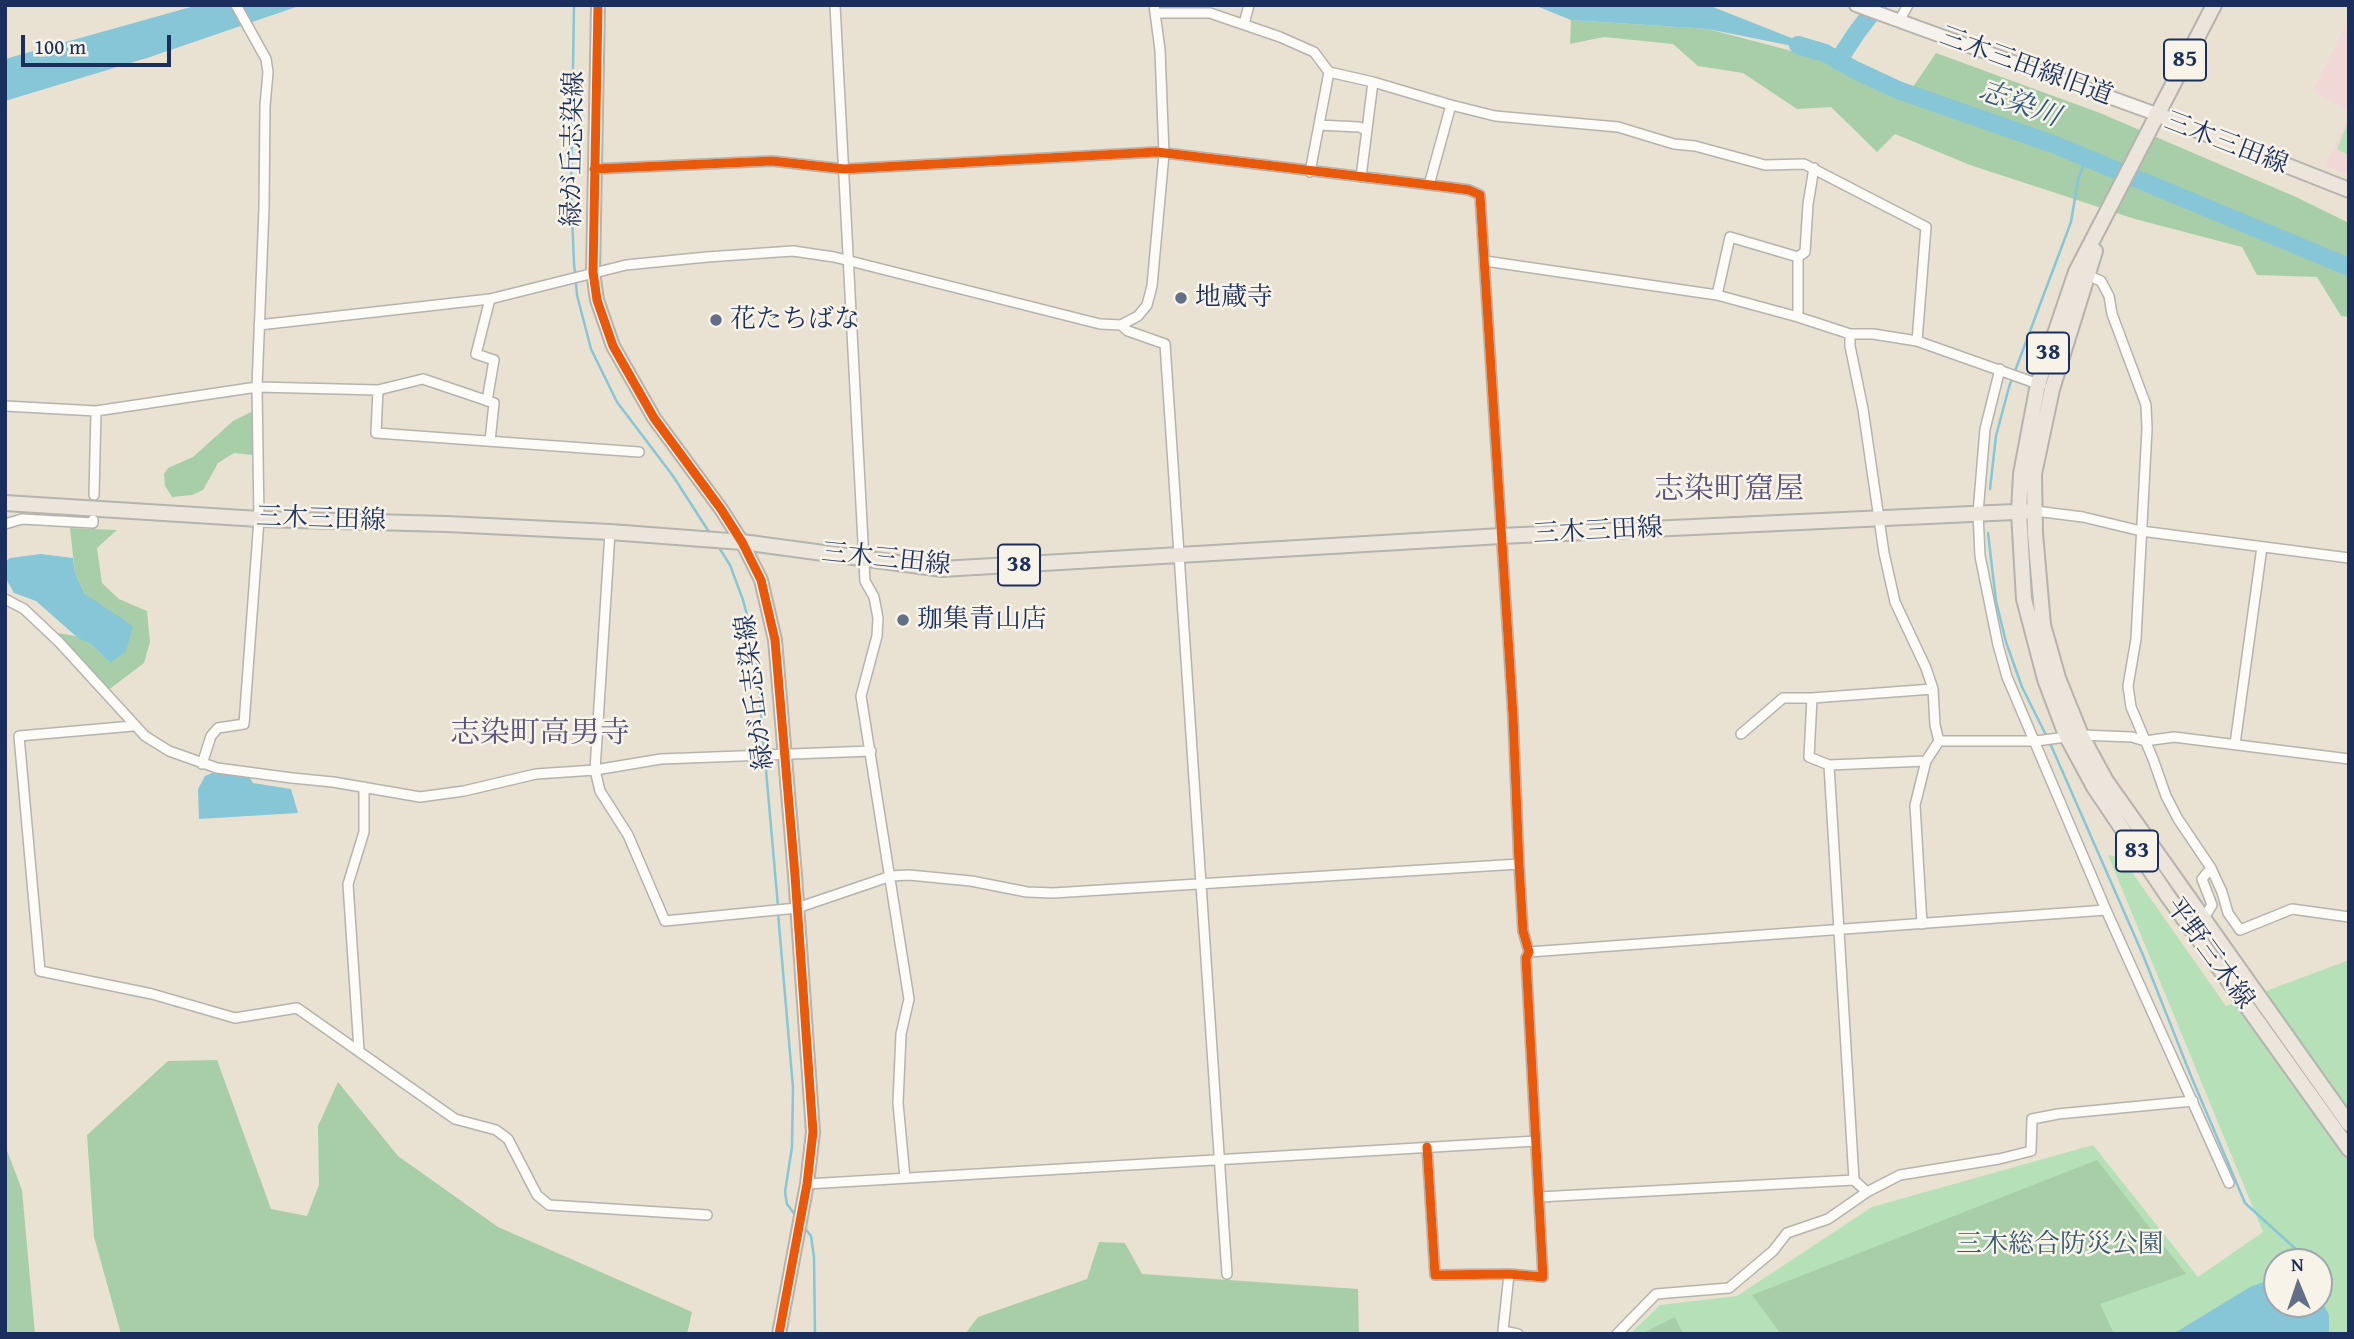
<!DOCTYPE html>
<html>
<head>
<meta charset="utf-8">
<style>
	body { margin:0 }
	#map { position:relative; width:2354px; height:1339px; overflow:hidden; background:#e9e2d3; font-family:"Gentium Book Plus",serif }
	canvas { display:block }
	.frame { position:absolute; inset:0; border:7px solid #1b2f5e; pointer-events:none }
	.north { position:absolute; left:2263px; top:1248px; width:70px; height:70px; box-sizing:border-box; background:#f7f3e8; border:2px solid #9fa5b1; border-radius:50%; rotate:358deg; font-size:19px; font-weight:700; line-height:28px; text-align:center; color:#1b2f5e }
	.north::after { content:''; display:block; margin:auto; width:24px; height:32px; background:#636e87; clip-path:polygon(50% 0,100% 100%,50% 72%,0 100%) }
	.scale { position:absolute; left:21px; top:35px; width:150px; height:32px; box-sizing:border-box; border:4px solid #1b2f5e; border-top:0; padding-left:9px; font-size:21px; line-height:24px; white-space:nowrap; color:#1b2f5e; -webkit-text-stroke:5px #f7f3e8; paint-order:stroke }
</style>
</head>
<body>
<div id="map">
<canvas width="2354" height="1339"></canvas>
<div class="frame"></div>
<div class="north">N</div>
<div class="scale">100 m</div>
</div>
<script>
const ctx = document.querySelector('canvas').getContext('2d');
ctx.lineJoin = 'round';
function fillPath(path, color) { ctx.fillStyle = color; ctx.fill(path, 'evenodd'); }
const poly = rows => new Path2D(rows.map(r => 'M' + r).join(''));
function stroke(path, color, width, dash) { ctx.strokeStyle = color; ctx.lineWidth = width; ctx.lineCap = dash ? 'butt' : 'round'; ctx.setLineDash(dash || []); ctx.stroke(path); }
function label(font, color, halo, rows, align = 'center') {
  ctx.font = font + ' "Gentium Book Plus","Noto Serif JP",serif'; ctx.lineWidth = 5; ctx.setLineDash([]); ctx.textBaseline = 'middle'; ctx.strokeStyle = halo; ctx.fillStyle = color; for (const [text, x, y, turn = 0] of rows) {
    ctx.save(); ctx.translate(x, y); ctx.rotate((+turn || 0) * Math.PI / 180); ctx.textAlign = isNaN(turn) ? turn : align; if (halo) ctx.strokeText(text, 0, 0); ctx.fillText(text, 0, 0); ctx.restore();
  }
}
const built = poly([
	[2349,18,2349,111,2313,91],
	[2349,116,2349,174,2325,166]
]);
const green = poly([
	[2349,120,2349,155,2337,149],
	[2108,855,2122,858,2226,1006,2349,960,2349,1334,1630,1334,1660,1305,1737,1296,1872,1207,2093,1145,2198,1277,2263,1232],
	[2277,1262,2319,1262,2319,1304,2277,1304]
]);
const forest = poly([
	[1571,20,1708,29,1807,55,1906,97,1936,53,2100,113,2296,197,2349,223,2349,317,2341,316,2317,277,2257,275,2242,247,2135,219,1970,165,1895,134,1877,152,1831,107,1797,109,1743,73,1698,66,1673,44,1604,37,1570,44],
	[253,411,252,455,234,453,218,463,203,490,192,495,172,497,165,486,164,474,168,468,193,457,233,421],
	[70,528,117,530,97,548,102,583,119,599,147,611,150,642,144,663,107,691,58,633,75,636,92,645,110,663,97,604,85,594,75,573],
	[217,1060,271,1209,307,1216,319,1185,318,1126,338,1082,398,1156,498,1227,692,1312,687,1334,121,1334,94,1237,87,1135,168,1061],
	[5,1145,22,1190,35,1334,5,1334],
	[2097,1160,2186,1274,2100,1304,2114,1334,1781,1334,1752,1295],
	[1099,1242,1125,1243,1142,1274,1358,1289,1359,1334,965,1334,978,1317,1087,1279],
	[1675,1317,1683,1334,1641,1334]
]);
const water = poly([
	[198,5,302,5,147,58,5,101,5,59],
	[1534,5,1708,5,1832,54,1708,29,1571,20],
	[41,554,73,558,75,573,85,594,133,626,126,651,110,663,92,645,78,638,36,601,14,593,5,577,5,562,10,558],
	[212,773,248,775,253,783,291,789,298,813,199,819,198,789,205,776],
	[2277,1277,2277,1304,2319,1304,2319,1295,2329,1315,2329,1334,2173,1334,2250,1287]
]);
const stream = poly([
	[574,5,571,193,574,263,577,295,591,349,617,402,673,476,711,535],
	[1990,489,1996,436,2009,387,2071,222,2078,180,2086,158],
	[1988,533,1996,601,2006,642,2022,687,2047,737],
	[718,546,730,565,743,600,756,649,764,753],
	[2050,743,2143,955,2191,1076,2245,1203,2310,1262],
	[765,759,778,906],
	[778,913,793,1088,792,1147,785,1192,787,1204,796,1216],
	[804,1227,811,1236,814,1257,815,1334],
	[2319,1280,2325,1296,2321,1298]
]);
const river = poly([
	[1798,45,1825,53,1855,70,1898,90,2053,144,2349,267],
	[1838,61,1857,32,1878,5]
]);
const street = poly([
	[835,5,865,581,874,597,878,618,877,636,861,696,909,999,901,1034,898,1103,905,1178],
	[1157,13,1210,13,1280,37,1314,52,1329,72,1310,172],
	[1899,21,1908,5],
	[1244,24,1249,5],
	[1329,72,1373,82,1451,105],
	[1319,125,1359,127,1367,130],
	[594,169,772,161,844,169,1157,152,1447,187,1469,190,1480,195,1513,716,1519,864,1523,931,1529,952,1526,958,1543,1277,1509,1274,1435,1275,1427,1147],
	[1361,177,1373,82],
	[1429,185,1451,105,1495,116,1618,127,1674,144,1695,146,1765,165,1804,164,1926,227,1917,341],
	[1485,261,1717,295,1798,317,1850,334,1873,334,1917,341,2041,385],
	[2084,274,2101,281,2109,296,2112,314,2146,405,2147,429,2136,639,2128,686,2131,707,2153,759,2166,796,2178,819,2211,868,2222,892,2228,913,2240,930,2292,909,2349,917],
	[1717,295,1730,237,1798,257],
	[1798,317,1798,257,1805,252,1808,204,1814,168],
	[259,325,490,299,626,265,707,257,793,251,834,257,1100,324,1121,325,1138,316,1147,305,1152,286,1164,154,1160,50,1154,5],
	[1121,325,1128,331,1165,344,1227,1274],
	[1850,334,1850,346,1863,409,1884,553,1895,602,1926,668,1933,689,1935,725,1939,741,1926,761,1915,805,1922,924],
	[2000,369,1985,429,1978,513,1980,556,1998,645,2007,677,2106,910,2229,1183],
	[378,390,423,379,494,403,490,441],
	[487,401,494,360,476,354,490,299],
	[5,406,96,411,257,387,378,390,376,433,639,452],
	[94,495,96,411],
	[2035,511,2083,517,2141,531,2349,558],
	[5,524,22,519,93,523,93,520],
	[610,532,595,770,600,791,628,835,665,921,797,908,891,876,909,875,971,881,1027,892,1053,893,1519,864],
	[5,599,24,609,59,642,145,736,169,751,217,768,292,778,333,782,420,797,464,791,536,774,595,770,661,759,871,751],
	[1812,698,1809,757,1829,765],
	[133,726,19,736,40,971,152,994,235,1018,297,1008,455,1119,496,1130,508,1139,537,1195,549,1205,707,1215],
	[1741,734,1783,698,1812,698,1933,689],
	[1939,741,2036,741,2081,735,2132,737,2145,741,2174,737,2349,759],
	[2235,744,2262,547],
	[202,764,211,736,218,728,244,724,259,519,257,387,264,208,265,106,268,72,266,59,236,5],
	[2203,919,2212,905,2202,879,2211,868],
	[1529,952,2106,910],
	[359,1050,348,884,364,832,364,787],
	[807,1184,1536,1141],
	[1867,1192,1854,1180,1829,765,1926,761],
	[1539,1197,1854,1180],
	[1509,1274,1503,1331,1518,1334],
	[1617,1334,1656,1294,1729,1288,1773,1251,1787,1233,1828,1219,1867,1192,1900,1175,1999,1159,2031,1151,2032,1119,2058,1114,2193,1101]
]);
const secondary = poly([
	[598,5,593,272,597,300,613,346,654,418,721,509,742,542,761,580,775,640,795,875,813,1132,807,1184,779,1334],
	[1856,5,2156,114]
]);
const primary = poly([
	[2214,5,2076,272,2038,384,2021,474,2019,512,2024,599,2045,679,2066,735,2094,787,2167,895,2349,1149],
	[2156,114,2349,190],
	[2095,251,2052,389,2034,474,2035,533,2043,625,2058,678,2081,735,2106,781,2349,1124],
	[5,503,259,519,447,524,610,532,742,542,942,569,1501,536,2035,511]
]);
const cycleway = poly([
	[598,5,593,272,597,300,613,346,654,418,721,509,742,542,761,580,775,640,795,875,813,1132,807,1184,779,1334],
	[594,169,772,161,844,169,1157,152,1447,187,1469,190,1480,195,1513,716,1519,864,1523,931,1529,952,1526,958,1543,1277,1509,1274,1435,1275,1427,1147]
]);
const markers = [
	[1181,298,7,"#636e87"],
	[716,320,7,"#636e87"],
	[903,620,7,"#636e87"]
];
const shields = [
	[2185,60,42],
	[2048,353,42],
	[1019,565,42],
	[2137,851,42]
];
const shieldNames = [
	["85",2185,60],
	["38",2048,353],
	["38",1019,565],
	["83",2137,851]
];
const streetNames = [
	["三木三田線旧道",2026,67,20],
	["三木三田線",2226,144,21],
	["緑が丘志染線",574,149,-89],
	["三木三田線",321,520,2],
	["三木三田線",1598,532,-3],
	["三木三田線",886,560,6],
	["緑が丘志染線",756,692,-97],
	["平野三木線",2209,954,54]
];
const poiNames = [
	["地蔵寺",1195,298],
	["花たちばな",730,320],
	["珈集青山店",917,620]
];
const parkNames = [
	["三木総合防災公園",2060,1245]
];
const waterNames = [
	["志染川",2019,105,20]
];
const quarterNames = [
	["志染町窟屋",1729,490],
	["志染町高男寺",540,734]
];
fillPath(built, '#f0d8d6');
fillPath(green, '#b6e0b7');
fillPath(forest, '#a7cea9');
fillPath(water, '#86c6d7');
stroke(stream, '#86c6d7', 2.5);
stroke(river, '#86c6d7', 18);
stroke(street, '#b5b3ae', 12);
stroke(secondary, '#b5b3ae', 16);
stroke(primary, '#b5b3ae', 18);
stroke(street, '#fcfbf8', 9);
stroke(secondary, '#f6f2ed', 12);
stroke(primary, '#ece5dc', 14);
stroke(cycleway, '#e8590c', 9);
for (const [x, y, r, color] of markers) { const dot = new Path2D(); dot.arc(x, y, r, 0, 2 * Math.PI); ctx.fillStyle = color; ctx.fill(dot); stroke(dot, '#f7f3e8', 2.5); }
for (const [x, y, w] of shields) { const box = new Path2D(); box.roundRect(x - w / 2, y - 20.5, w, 41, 5); ctx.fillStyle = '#f7f3e8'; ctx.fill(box); stroke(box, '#1b2f5e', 2); }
label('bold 24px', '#1b2f5e', null, shieldNames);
label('26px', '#1b2f5e', '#f7f3e8', streetNames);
label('26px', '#1b2f5e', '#f7f3e8', poiNames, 'left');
label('26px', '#375b6e', '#f7f3e8', parkNames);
label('italic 28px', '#2e5983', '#f7f3e8', waterNames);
label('30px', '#5a547c', '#f7f3e8', quarterNames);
</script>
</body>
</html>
